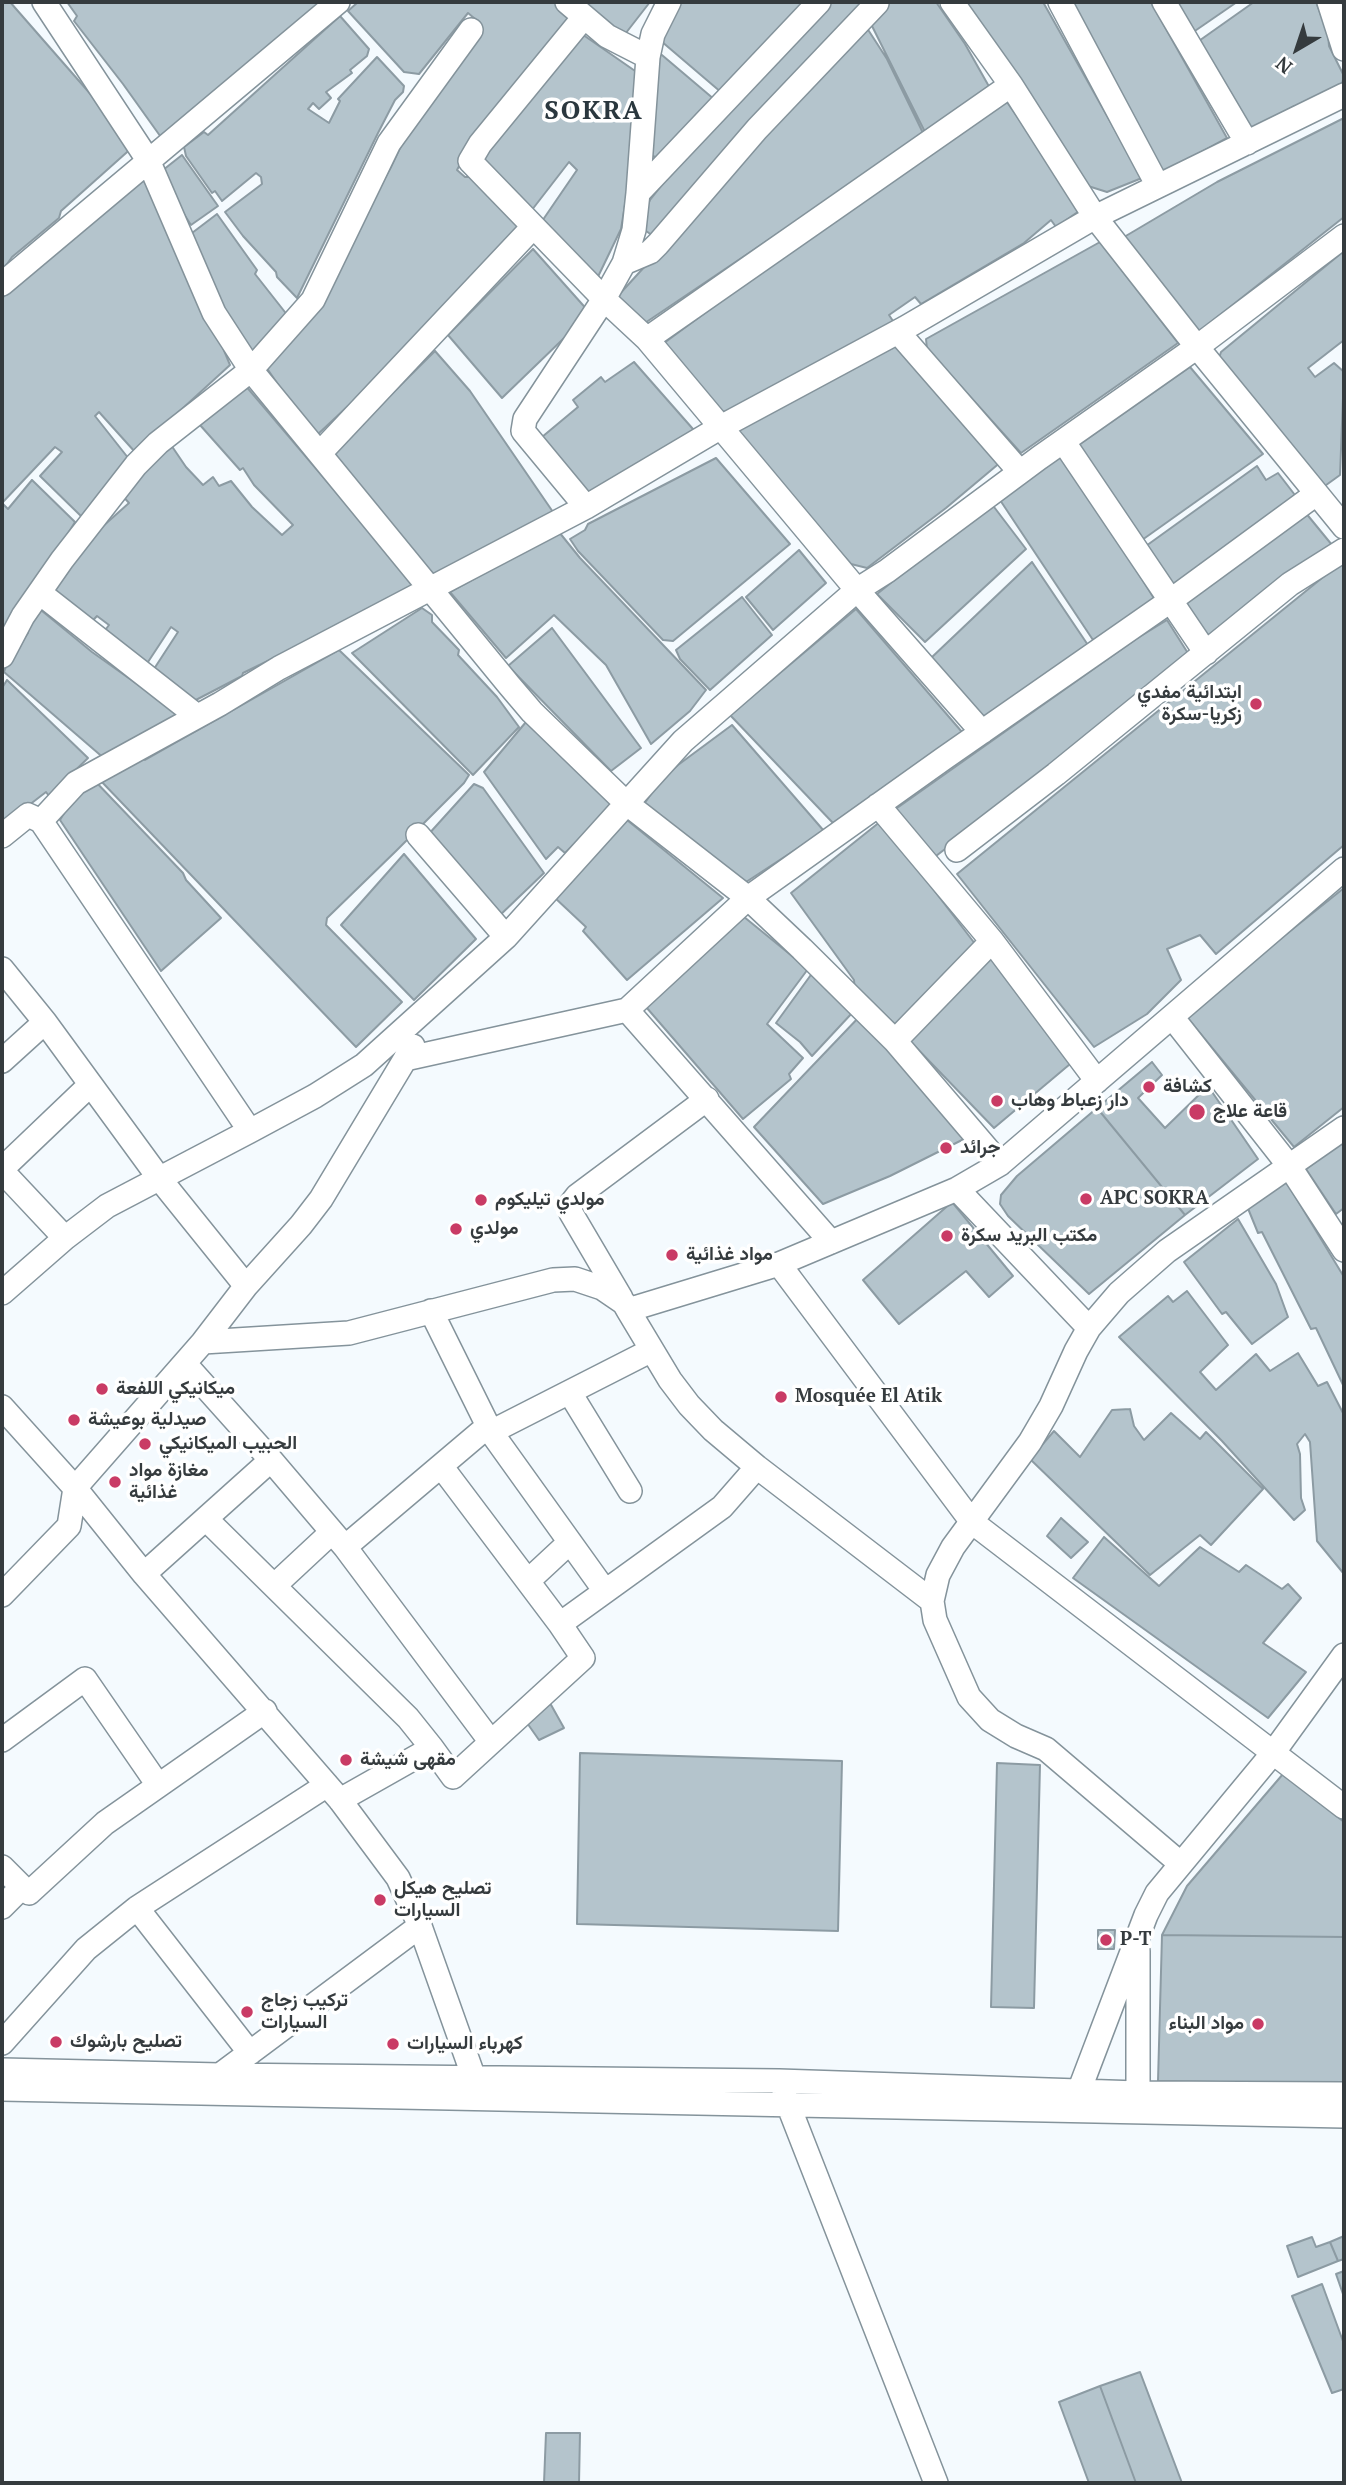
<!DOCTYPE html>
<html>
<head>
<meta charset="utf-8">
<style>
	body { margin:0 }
	#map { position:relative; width:1346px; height:2485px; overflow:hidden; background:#f4fafe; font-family:"PT Serif",serif }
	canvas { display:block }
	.frame { position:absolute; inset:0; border:4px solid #353b3e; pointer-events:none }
	.north { position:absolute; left:1262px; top:14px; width:70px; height:70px; -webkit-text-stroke:5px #fff; paint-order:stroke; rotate:219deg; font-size:19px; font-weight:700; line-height:28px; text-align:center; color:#353b3e }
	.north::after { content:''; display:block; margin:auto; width:24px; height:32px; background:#353b3e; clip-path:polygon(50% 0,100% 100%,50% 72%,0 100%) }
</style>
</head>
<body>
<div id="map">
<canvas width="1346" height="2485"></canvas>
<div class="frame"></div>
<div class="north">N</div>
</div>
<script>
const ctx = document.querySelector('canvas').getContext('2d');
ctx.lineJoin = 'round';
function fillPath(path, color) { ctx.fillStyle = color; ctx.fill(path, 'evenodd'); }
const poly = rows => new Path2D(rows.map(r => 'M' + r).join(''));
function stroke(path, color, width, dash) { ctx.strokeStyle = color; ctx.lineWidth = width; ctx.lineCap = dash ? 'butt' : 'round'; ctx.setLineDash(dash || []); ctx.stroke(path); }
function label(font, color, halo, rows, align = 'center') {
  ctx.font = font + ' "PT Serif",Vazirmatn,serif'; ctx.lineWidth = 7; ctx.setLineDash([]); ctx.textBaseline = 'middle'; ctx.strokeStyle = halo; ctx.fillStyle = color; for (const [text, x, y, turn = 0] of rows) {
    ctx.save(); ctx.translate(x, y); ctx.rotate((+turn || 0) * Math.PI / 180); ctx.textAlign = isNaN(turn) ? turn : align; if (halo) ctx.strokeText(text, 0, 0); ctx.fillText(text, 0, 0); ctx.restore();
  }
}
const building = poly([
	[2,2,10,2,135,145,61,211,59,218,12,257,2,271,2,2],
	[67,2,330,2,163,140,123,84,74,21,77,16,67,2],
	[358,2,561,2,577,15,474,139,457,170,465,177,477,177,523,228,363,395,348,406,317,435,299,415,264,364,355,231,390,169,413,121,480,23,468,13,419,74,404,72,348,11,358,2],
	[581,2,650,2,622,38,581,2],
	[679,2,813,2,722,93,661,41,679,2],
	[823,2,873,2,653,236,638,225,650,200,703,133,823,2],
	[886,2,936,2,965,44,991,90,926,134,871,24,886,2],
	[961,2,1043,2,1142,178,1107,192,1088,186,961,2],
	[1069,2,1151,2,1227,138,1160,175,1069,2],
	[1169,2,1237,2,1189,35,1169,2],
	[1254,2,1316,2,1328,34,1329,46,1344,76,1342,84,1296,109,1294,106,1252,130,1196,43,1254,2],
	[340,16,369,49,367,56,350,70,352,73,326,92,331,98,319,109,313,103,308,109,329,123,340,101,338,99,377,57,404,86,403,92,395,100,378,133,297,298,277,277,276,272,243,236,225,212,262,184,261,177,256,173,222,201,215,191,212,193,186,156,184,147,204,132,208,135,340,16],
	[865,25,887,59,924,135,642,325,616,298,865,25],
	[579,32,638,73,634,150,621,229,594,285,538,227,577,170,569,162,528,215,479,158,579,32],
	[656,50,715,100,658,158,645,153,656,50],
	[1002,95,1082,209,1056,227,1051,220,1024,243,921,304,915,297,889,315,893,321,883,328,732,412,717,411,660,346,1002,95],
	[1344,118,1344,217,1192,337,1119,240,1217,182,1344,118],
	[182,155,218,206,191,225,158,174,182,155],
	[143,179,172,224,230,365,135,452,99,412,95,416,129,459,83,518,40,476,62,452,55,447,2,503,2,298,96,216,143,179],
	[217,214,257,270,255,274,292,321,254,363,222,318,192,233,217,214],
	[1100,242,1178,343,1021,453,927,349,926,339,1100,242],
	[533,249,590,313,502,398,448,335,533,249],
	[1344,251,1344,340,1308,368,1315,377,1334,363,1344,372,1340,475,1322,488,1219,358,1221,352,1344,251],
	[896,346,1002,461,946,508,867,568,851,564,732,430,896,346],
	[435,351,470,391,553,512,439,582,328,457,435,351],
	[634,362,700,437,585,502,536,442,578,407,573,400,601,377,605,382,634,362],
	[1190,367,1263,454,1135,545,1073,449,1190,367],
	[245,385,415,585,317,637,243,673,242,676,192,702,152,672,178,632,171,627,148,662,137,661,100,637,109,625,97,616,86,628,45,592,83,544,129,503,120,493,169,442,186,467,203,485,213,477,219,486,231,481,252,507,282,535,293,525,254,485,243,468,240,470,200,425,245,385],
	[1064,454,1155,600,1093,640,1000,500,1064,454],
	[716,458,790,544,673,641,663,640,578,551,570,539,585,530,588,524,716,458],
	[1257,466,1266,480,1278,473,1298,499,1177,586,1165,589,1139,551,1257,466],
	[32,480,75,522,2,642,2,503,8,509,32,480],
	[991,503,1026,549,925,642,877,594,991,503],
	[1305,512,1332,545,1203,645,1179,609,1305,512],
	[559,532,580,558,706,690,690,711,651,744,606,665,554,615,506,658,450,592,559,532],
	[799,550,826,583,773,630,746,597,799,550],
	[1343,561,1344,845,1216,954,1200,935,1167,949,1181,980,1147,1014,1094,1047,957,874,1343,561],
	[1032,562,1092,651,983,725,931,658,1032,562],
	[742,597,772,635,710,690,680,659,676,650,742,597],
	[36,606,92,652,182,716,106,760,4,672,9,658,28,633,29,616,36,606],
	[422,608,432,615,432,622,459,650,458,655,497,697,519,727,473,775,352,653,422,608],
	[856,609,962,732,833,823,730,715,856,609],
	[1167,620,1191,658,927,863,890,813,1136,639,1167,620],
	[552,628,641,748,611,771,508,666,552,628],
	[339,650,469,775,464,783,396,851,327,918,326,925,402,1002,356,1047,100,780,139,756,145,760,339,650],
	[7,680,88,758,49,796,46,792,2,826,2,688,7,680],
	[531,716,616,802,565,853,558,847,546,859,484,772,531,716],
	[732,725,824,831,740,886,644,804,662,779,678,765,732,725],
	[94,780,183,873,186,880,221,918,161,971,60,820,74,797,94,780],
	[474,784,483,788,544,873,496,919,427,836,474,784],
	[627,820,723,898,627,980,583,931,586,927,554,897,627,820],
	[881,821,979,949,893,1028,855,991,854,980,791,893,881,821],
	[404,854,476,939,414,1000,341,925,404,854],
	[1344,888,1344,1107,1294,1147,1185,1015,1344,888],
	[738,912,808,969,767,1024,803,1058,789,1074,791,1079,743,1119,640,1000,738,912],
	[993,952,1076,1059,994,1128,906,1037,993,952],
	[813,972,853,1012,812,1056,800,1042,776,1023,813,972],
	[861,1015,980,1131,890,1176,823,1204,754,1127,861,1015],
	[1152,1062,1162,1075,1138,1098,1165,1128,1208,1086,1258,1159,1185,1215,1097,1108,1152,1062],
	[1097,1108,1185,1215,1089,1294,1008,1216,1000,1204,1001,1195,1017,1176,1097,1108],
	[1344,1141,1344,1208,1336,1214,1306,1169,1344,1141],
	[1284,1178,1344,1277,1344,1387,1316,1328,1311,1329,1262,1232,1258,1233,1247,1206,1284,1178],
	[952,1202,1013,1276,989,1297,966,1271,899,1324,863,1280,952,1202],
	[1238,1219,1276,1284,1288,1317,1252,1344,1226,1312,1222,1314,1184,1262,1238,1219],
	[1187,1291,1228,1345,1200,1372,1216,1390,1256,1354,1270,1371,1298,1353,1318,1386,1327,1382,1344,1415,1344,1574,1317,1541,1310,1442,1305,1434,1297,1444,1300,1454,1301,1498,1305,1510,1294,1520,1222,1441,1119,1337,1168,1296,1173,1302,1187,1291],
	[1130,1409,1134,1426,1144,1440,1171,1413,1200,1439,1206,1432,1263,1489,1211,1545,1200,1535,1150,1575,1030,1459,1054,1431,1080,1457,1112,1410,1130,1409],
	[1061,1518,1088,1542,1071,1558,1047,1536,1061,1518],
	[1104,1537,1159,1586,1200,1547,1239,1572,1246,1565,1282,1589,1288,1584,1301,1598,1263,1643,1306,1672,1268,1718,1073,1578,1104,1537],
	[550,1703,564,1728,539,1740,525,1720,550,1703],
	[580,1753,842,1761,838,1931,577,1924,580,1753],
	[997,1763,1040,1765,1034,2008,991,2007,997,1763],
	[1283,1774,1344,1822,1344,1937,1162,1935,1187,1886,1283,1774],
	[1098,1930,1115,1930,1114,1949,1098,1949,1098,1930],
	[1162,1935,1344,1937,1344,2084,1158,2081,1162,1935],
	[1344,2236,1344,2259,1338,2261,1330,2242,1344,2236],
	[1312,2237,1316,2247,1330,2242,1338,2261,1298,2277,1287,2246,1312,2237],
	[1344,2271,1344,2297,1336,2274,1344,2271],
	[1322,2284,1344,2344,1344,2389,1332,2393,1292,2296,1322,2284],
	[1140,2372,1182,2483,1136,2483,1100,2386,1140,2372],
	[1100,2386,1136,2483,1089,2483,1059,2402,1100,2386],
	[546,2433,580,2433,579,2483,544,2483,546,2433]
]);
const minor = poly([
	[44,2,148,160,214,313,251,370,509,685,532,712,626,803,748,898,802,949,895,1041,1000,1164],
	[567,2,607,36,648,57,653,34,669,2],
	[952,2,1011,85,1095,217,1197,347,1344,527],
	[1060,2,1158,186],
	[1164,2,1247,143],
	[1329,2,1344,49],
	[584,17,480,144,470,161,604,299,647,339,857,590,982,732],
	[638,193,819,2],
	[624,263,650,252,658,244,757,129,877,3],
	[2,284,338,2],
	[898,332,1020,472],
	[647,339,1011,85],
	[1063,441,1206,653],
	[320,453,533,227],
	[586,507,523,431,525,419,604,299,624,263,634,230,638,193,648,57],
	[40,593,197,716],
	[2,656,23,616,62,560,136,465,158,443,251,370,313,300,389,143,471,30],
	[878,805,992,941,1097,1081],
	[41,821,250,1131],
	[418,835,506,937],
	[2,836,28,815,41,821,76,783,220,704,279,668,586,507,721,427,905,328,1095,217,1344,95],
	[957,850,1056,774,1290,584,1344,550],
	[2,969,45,1022,159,1178,246,1286],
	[627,1010,831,1242],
	[1172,1017,1290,1167,1344,1250],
	[895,1041,992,941],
	[405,1059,627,1010,748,898,943,759,1170,601,1316,494],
	[2,1061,45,1022],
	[2,1169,90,1085],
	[2,1171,65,1238],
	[957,1189,1089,1328],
	[779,1264,972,1522,1344,1807],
	[2,1293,65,1238,107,1206,250,1131,315,1096,364,1065,506,937,683,741,857,590,887,571,1039,458,1197,347,1344,236],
	[621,1298,571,1213,570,1205,577,1196,707,1099],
	[628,1310,670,1380,689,1405,713,1430,757,1467,932,1601,938,1575,953,1547,1030,1442,1051,1406,1076,1351,1089,1328,1119,1293,1167,1251,1344,1128],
	[431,1311,491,1432,605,1591],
	[203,1342,246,1286,301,1225,321,1199,413,1046],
	[185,1364,271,1460,345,1547,491,1742],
	[570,1393,630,1491],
	[2,1407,75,1488,144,1574,340,1800,398,1878,420,1926,474,2078,475,2090],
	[491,1432,652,1350],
	[441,1466,560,1624],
	[206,1519,408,1718,432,1748],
	[345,1547,488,1426],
	[144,1574,271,1460],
	[528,1581,570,1542],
	[274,1586,332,1532],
	[2,1595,69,1526,75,1488,203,1342,349,1333,553,1280,575,1279,602,1288,624,1303,628,1310,779,1264,957,1189,1000,1164,1344,869],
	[932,1601,935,1620,969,1697,990,1720,1016,1736,1046,1749,1181,1864],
	[2,1740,85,1679,158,1785],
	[340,1800,432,1748,453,1777,583,1658,560,1624,722,1507,757,1467],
	[2,1867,22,1887,2,1907],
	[22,1887,29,1893,105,1823,265,1711],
	[137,1908,250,2053],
	[2,2043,86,1949,137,1908,327,1785],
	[2,2070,220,2075,779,2081,1138,2093,1344,2094],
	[220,2075,420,1926],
	[2,2089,1344,2116],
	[784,2094,936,2483],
	[1079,2105,1079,2091,1146,1915,1157,1893,1273,1753,1344,1655],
	[1138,2106,1138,1951]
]);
const markers = [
	[1256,704,7,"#c93b65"],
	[1149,1087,7,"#c93b65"],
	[997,1101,7,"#c93b65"],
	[1197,1112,9,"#c93b65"],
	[946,1148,7,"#c93b65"],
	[1086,1199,7,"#c93b65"],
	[481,1200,7,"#c93b65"],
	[456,1229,7,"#c93b65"],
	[947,1236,7,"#c93b65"],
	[672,1255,7,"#c93b65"],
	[102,1389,7,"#c93b65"],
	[781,1397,7,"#c93b65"],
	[74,1420,7,"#c93b65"],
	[145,1444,7,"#c93b65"],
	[115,1482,7,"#c93b65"],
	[346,1760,7,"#c93b65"],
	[380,1900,7,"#c93b65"],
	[1106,1940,7,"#c93b65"],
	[247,2012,7,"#c93b65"],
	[1258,2024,7,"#c93b65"],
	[56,2042,7,"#c93b65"],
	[393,2044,7,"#c93b65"]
];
const poiNames = [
	["ابتدائية مفدي",1242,693,"right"],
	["زكريا-سكرة",1242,715,"right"],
	["كشافة",1163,1087],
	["دار زعباط وهاب",1011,1101],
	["قاعة علاج",1213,1112],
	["جرائد",960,1148],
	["APC SOKRA",1100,1199],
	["مولدي تيليكوم",495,1200],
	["مولدي",470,1229],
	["مكتب البريد سكرة",961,1236],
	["مواد غذائية",686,1255],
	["ميكانيكي اللفعة",116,1389],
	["Mosquée El Atik",795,1397],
	["صيدلية بوعيشة",88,1420],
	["الحبيب الميكانيكي",159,1444],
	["مغازة مواد",129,1471],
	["غذائية",129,1493],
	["مقهى شيشة",360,1760],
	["تصليح هيكل",394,1889],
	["السيارات",394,1911],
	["P-T",1120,1940],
	["تركيب زجاج",261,2001],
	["السيارات",261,2023],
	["مواد البناء",1244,2024,"right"],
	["تصليح بارشوك",70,2042],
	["كهرباء السيارات",407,2044]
];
const districtNames = [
	["SOKRA",594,112]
];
fillPath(building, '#b4c4cc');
stroke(building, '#8c9ba3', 2);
stroke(minor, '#84939b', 26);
stroke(minor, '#fff', 23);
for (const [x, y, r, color] of markers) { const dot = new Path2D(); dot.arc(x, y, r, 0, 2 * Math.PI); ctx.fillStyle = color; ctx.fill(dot); stroke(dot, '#fff', 2.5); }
label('bold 19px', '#353b3e', '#fff', poiNames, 'left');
ctx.letterSpacing = '2px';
label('bold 26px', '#2a373e', '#fff', districtNames);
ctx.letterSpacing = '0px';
</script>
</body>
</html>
